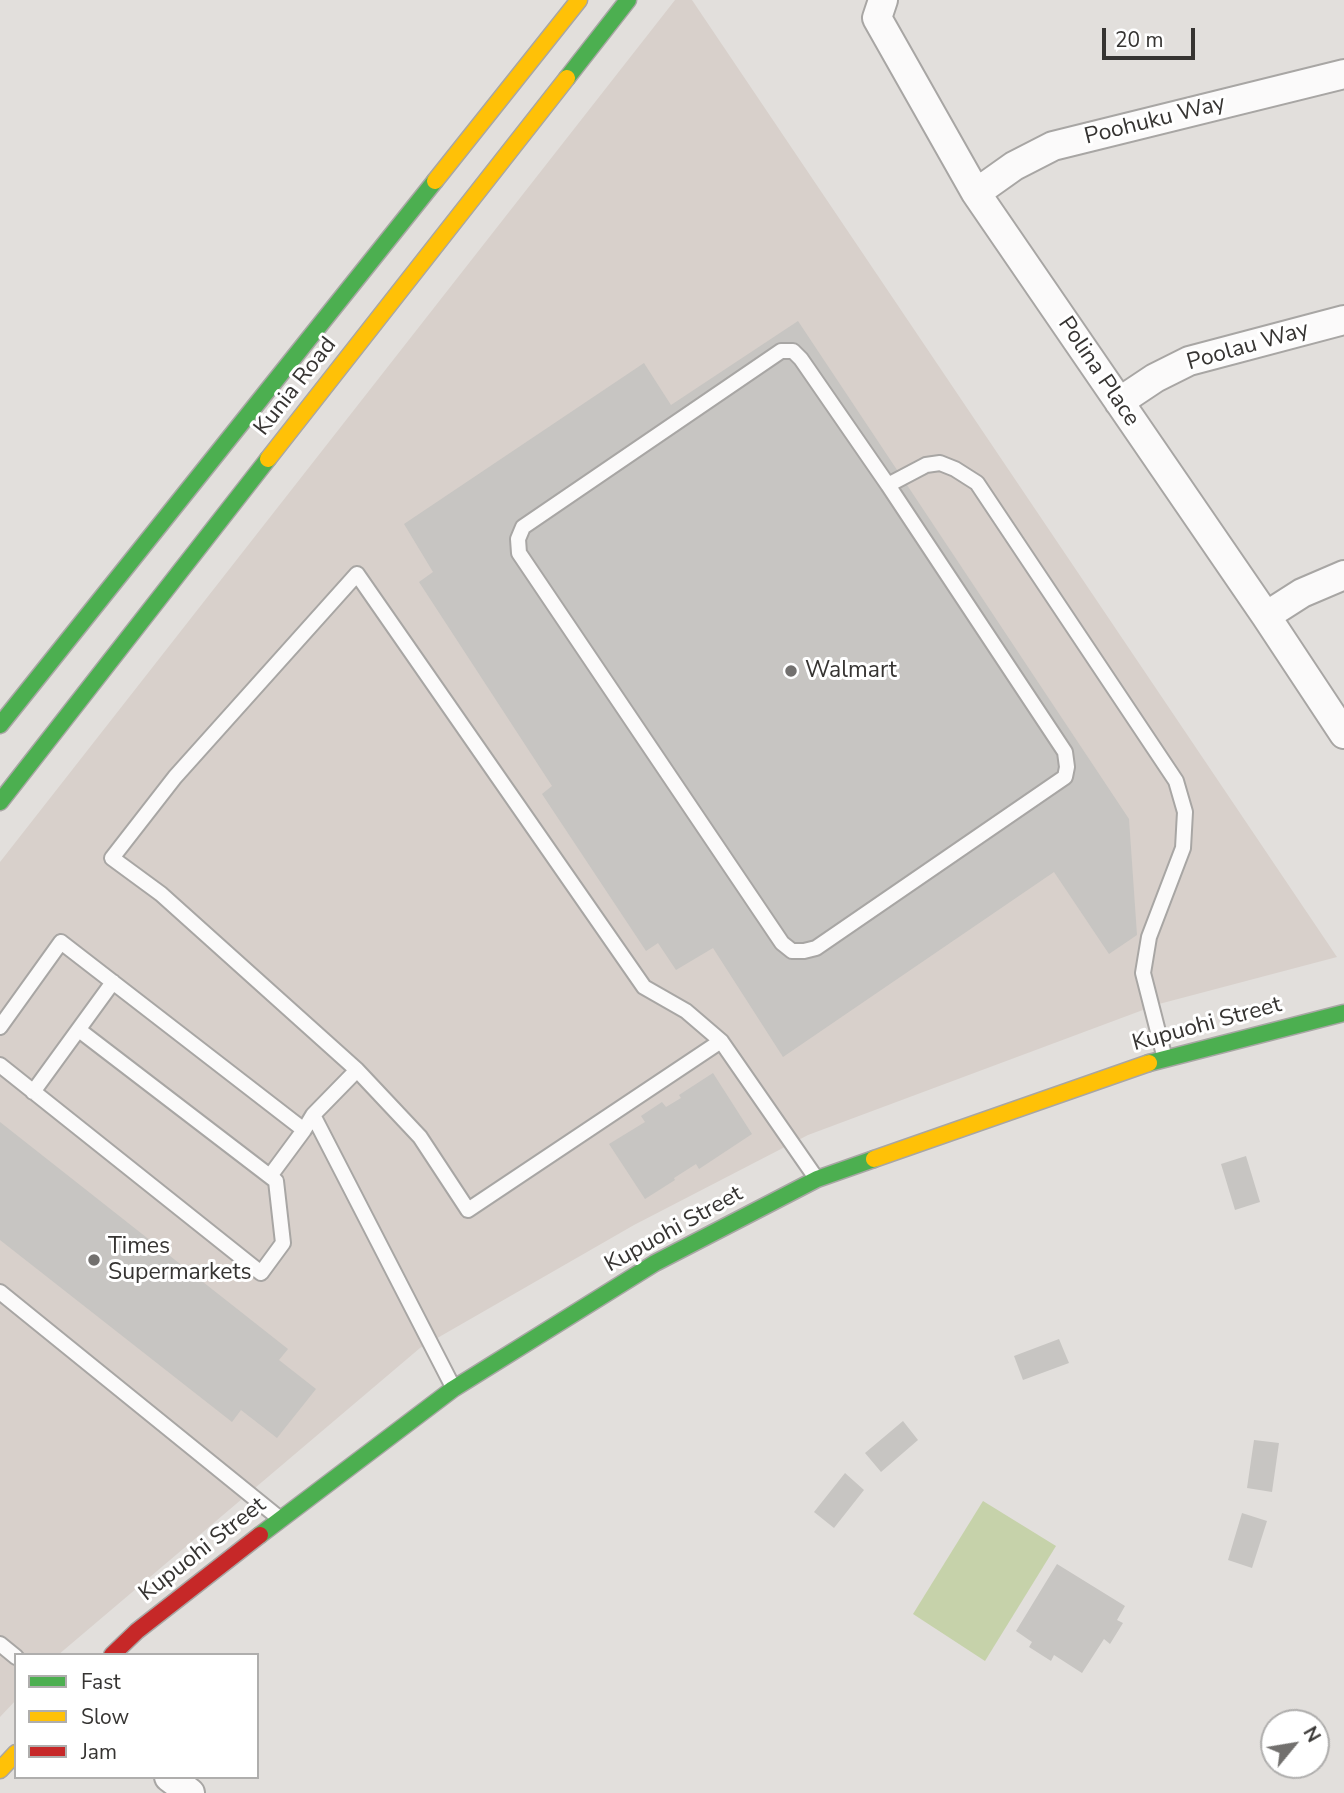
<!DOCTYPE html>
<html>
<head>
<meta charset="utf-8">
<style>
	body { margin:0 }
	#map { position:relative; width:1344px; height:1793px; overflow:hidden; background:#e2dfdc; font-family:"Nunito Sans",sans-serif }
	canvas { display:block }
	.legend { position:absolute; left:14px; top:1653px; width:245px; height:126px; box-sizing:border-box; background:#fff; border:2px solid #afaead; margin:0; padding:9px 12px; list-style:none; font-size:21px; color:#363432 }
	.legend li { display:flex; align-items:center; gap:14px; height:35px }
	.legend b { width:35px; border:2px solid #afaead }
	.north { position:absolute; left:1260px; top:1709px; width:70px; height:70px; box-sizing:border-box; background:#fff; border:2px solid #afaead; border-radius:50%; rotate:60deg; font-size:19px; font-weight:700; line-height:28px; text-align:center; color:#363432 }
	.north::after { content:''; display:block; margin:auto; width:24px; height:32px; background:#72706e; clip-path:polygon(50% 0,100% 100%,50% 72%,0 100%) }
	.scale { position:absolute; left:1102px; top:28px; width:93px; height:32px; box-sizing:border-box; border:4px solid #363432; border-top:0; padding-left:9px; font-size:21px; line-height:24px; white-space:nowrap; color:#363432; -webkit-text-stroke:5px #fff; paint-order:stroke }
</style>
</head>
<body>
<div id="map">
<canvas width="1344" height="1793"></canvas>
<ul class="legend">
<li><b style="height:9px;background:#4caf50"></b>Fast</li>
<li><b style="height:9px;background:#ffc107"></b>Slow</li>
<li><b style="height:9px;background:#c62828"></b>Jam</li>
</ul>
<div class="north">N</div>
<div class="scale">20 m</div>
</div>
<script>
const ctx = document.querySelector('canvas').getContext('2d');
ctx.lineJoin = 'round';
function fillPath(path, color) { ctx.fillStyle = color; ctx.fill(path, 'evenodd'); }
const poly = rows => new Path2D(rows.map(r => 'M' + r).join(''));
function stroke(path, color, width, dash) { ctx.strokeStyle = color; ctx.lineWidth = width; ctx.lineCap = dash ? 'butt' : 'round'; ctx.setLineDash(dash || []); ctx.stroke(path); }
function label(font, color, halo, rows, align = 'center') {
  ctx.font = font + ' "Nunito Sans",sans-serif'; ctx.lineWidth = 6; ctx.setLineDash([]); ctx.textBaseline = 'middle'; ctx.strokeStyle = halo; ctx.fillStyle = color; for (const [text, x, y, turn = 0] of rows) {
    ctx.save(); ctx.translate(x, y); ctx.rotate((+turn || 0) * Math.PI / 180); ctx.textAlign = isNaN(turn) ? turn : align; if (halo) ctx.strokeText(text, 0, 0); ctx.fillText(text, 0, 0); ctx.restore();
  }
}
const built = poly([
	[675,0,692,0,1337,957,1159,1004,808,1135,634,1225,420,1348,58,1655,16,1655,16,1700,0,1717,0,862]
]);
const green = poly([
	[983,1501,1056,1546,985,1661,913,1614]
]);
const building = poly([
	[798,321,1129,819,1137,935,1109,954,1054,872,783,1057,713,948,676,970,658,943,646,951,542,794,552,786,419,582,433,572,404,524,644,363,671,405],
	[713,1073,752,1134,699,1169,696,1164,674,1178,675,1180,645,1199,609,1144,645,1122,641,1116,662,1102,666,1107,681,1098,679,1095],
	[0,1122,288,1349,279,1360,316,1389,277,1438,241,1410,232,1422,0,1240],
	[1246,1156,1260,1202,1235,1210,1221,1164],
	[1059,1339,1069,1363,1023,1380,1014,1356],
	[903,1421,918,1440,881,1472,865,1453],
	[1254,1440,1279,1443,1272,1492,1247,1488],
	[845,1473,864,1490,834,1528,814,1512],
	[1242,1513,1267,1521,1252,1568,1228,1560],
	[1057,1564,1125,1606,1117,1620,1123,1623,1110,1644,1104,1639,1082,1673,1054,1655,1051,1661,1029,1647,1032,1642,1016,1631]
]);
const lane = poly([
	[888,485,1065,752,1067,767,1065,777,816,948,804,951,792,951,782,943,519,553,518,539,523,527,781,351,793,351,801,359,888,485,926,465,940,463,955,469,977,483,1176,781,1185,812,1183,848,1149,937,1143,973,1164,1055],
	[0,1027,61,942,304,1130,313,1115,453,1387],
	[721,1041,468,1210,420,1137,357,1070,161,894,112,858,175,777,357,574,644,987,686,1011,721,1041,816,1178],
	[0,1065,261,1273,283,1243,276,1181,79,1030],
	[33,1092,113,982],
	[313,1115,357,1070],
	[270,1176,304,1130],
	[0,1292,279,1518],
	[0,1644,16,1657]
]);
const street = poly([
	[883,0,877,18,976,193,1266,616,1344,734],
	[976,193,1014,166,1053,146,1344,74],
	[1119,402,1155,378,1189,361,1344,320],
	[1266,616,1302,593,1344,575],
	[169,1777,190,1793]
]);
const fast = poly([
	[567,78,628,0],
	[0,725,435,181],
	[0,802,268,459],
	[1149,1063,1344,1013],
	[260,1535,453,1389,655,1263,817,1179,874,1159]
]);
const slow = poly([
	[435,181,579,0],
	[268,459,567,78],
	[874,1159,1149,1063],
	[0,1770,16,1753]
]);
const jam = poly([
	[112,1655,137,1631,260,1535]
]);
const markers = [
	[791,671,7,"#72706e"],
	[94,1260,7,"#72706e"]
];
const streetNames = [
	["Poohuku Way",1155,121,-14],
	["Poolau Way",1248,347,-16],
	["Polina Place",1098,372,56],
	["Kunia Road",296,387,-52],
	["Kupuohi Street",1207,1025,-15],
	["Kupuohi Street",674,1230,-29],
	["Kupuohi Street",203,1550,-38]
];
const poiNames = [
	["Walmart",805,671],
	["Times",108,1247],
	["Supermarkets",108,1273]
];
fillPath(built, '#d8d0cb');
fillPath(green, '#c6d2aa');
fillPath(building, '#c7c5c2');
stroke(lane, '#a8a6a4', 18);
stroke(street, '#a8a6a4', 32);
stroke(fast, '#a8a6a4', 19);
stroke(slow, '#a8a6a4', 19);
stroke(jam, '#a8a6a4', 19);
stroke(lane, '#fbfafa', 14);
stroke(street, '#fbfafa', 28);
stroke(fast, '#4caf50', 16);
stroke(slow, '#ffc107', 16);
stroke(jam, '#c62828', 16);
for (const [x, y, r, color] of markers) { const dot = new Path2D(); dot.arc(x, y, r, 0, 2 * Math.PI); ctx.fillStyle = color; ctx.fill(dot); stroke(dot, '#fff', 2.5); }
label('23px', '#363432', '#fff', streetNames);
label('23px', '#363432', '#fff', poiNames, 'left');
</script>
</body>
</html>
